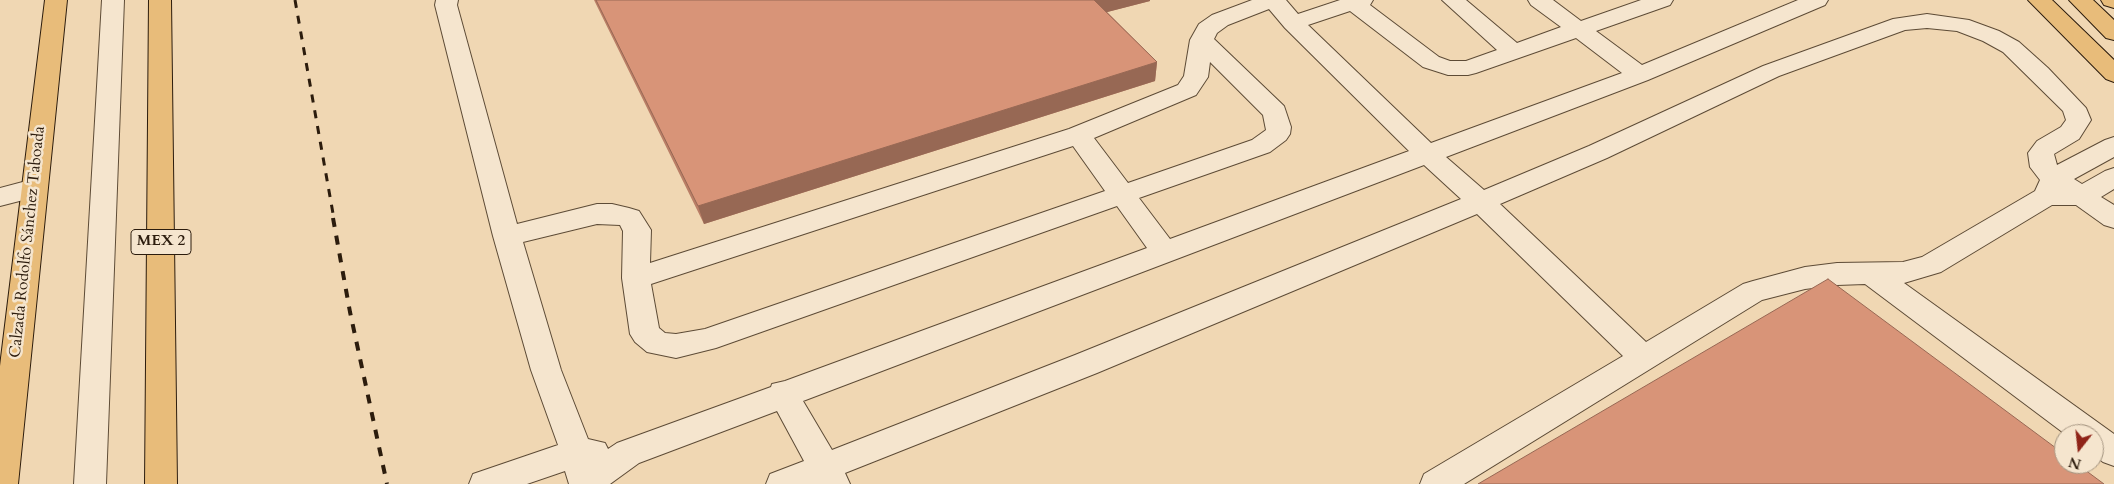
<!DOCTYPE html>
<html>
<head>
<meta charset="utf-8">
<style>
	body { margin:0 }
	#map { position:relative; width:2114px; height:484px; overflow:hidden; background:#f0d7b3; font-family:Cardo,serif }
	canvas { display:block }
	.north { position:absolute; left:2054px; top:424px; width:50px; height:50px; box-sizing:border-box; background:#f5e5ce; border:1px solid #a59581; border-radius:50%; rotate:196deg; font-size:14px; font-weight:700; line-height:20px; text-align:center; color:#2c1c0d }
	.north::after { content:''; display:block; margin:auto; width:18px; height:22px; background:#8f2418; clip-path:polygon(50% 0,100% 100%,50% 72%,0 100%) }
</style>
</head>
<body>
<div id="map">
<canvas width="2114" height="484"></canvas>
<div class="north">N</div>
</div>
<script>
const ctx = document.querySelector('canvas').getContext('2d');
ctx.lineJoin = 'round';
const poly = rows => new Path2D(rows.map(r => 'M' + r).join(''));
function stroke(path, color, width, dash) { ctx.strokeStyle = color; ctx.lineWidth = width; ctx.lineCap = dash ? 'butt' : 'round'; ctx.setLineDash(dash || []); ctx.stroke(path); }
function fillPath(path, color) { ctx.fillStyle = color; ctx.fill(path, 'evenodd'); }
function label(font, color, halo, rows, align = 'center') {
  ctx.font = font + ' Cardo,serif'; ctx.lineWidth = 5; ctx.setLineDash([]); ctx.textBaseline = 'middle'; ctx.strokeStyle = halo; ctx.fillStyle = color; for (const [text, x, y, turn = 0] of rows) {
    ctx.save(); ctx.translate(x, y); ctx.rotate((+turn || 0) * Math.PI / 180); ctx.textAlign = isNaN(turn) ? turn : align; if (halo) ctx.strokeText(text, 0, 0); ctx.fillText(text, 0, 0); ctx.restore();
  }
}
const minor = poly([
	[102,0,124,0,106,484,74,484,102,0],
	[436,0,458,0,457,5,517,224,597,204,612,204,629,208,639,211,651,230,650,263,1069,129,1178,85,1184,76,1190,40,1199,24,1212,15,1252,0,1286,0,1298,14,1340,0,1373,0,1370,5,1439,57,1450,61,1466,61,1497,50,1442,0,1466,0,1517,43,1561,27,1531,5,1528,0,1553,0,1581,21,1641,0,1673,0,1670,5,1596,31,1642,65,1798,0,1828,0,1825,5,1648,80,1446,157,1484,190,1589,146,1763,66,1893,19,1927,14,1969,20,1999,31,2019,42,2048,68,2086,108,2091,120,2079,139,2054,154,2057,165,2105,140,2114,137,2114,157,2074,179,2082,184,2105,171,2114,168,2114,189,2101,197,2114,205,2114,228,2104,225,2076,205,2052,205,1941,272,1904,283,2114,434,2114,466,2103,462,2094,455,2094,434,2065,434,1865,284,1837,285,1805,289,1762,300,1464,484,1420,484,1424,474,1623,356,1477,214,1097,373,845,473,850,484,766,484,770,474,804,461,777,411,639,463,610,484,569,484,565,471,527,484,469,484,473,474,558,445,531,370,493,236,435,5,436,0],
	[1269,9,1285,28,1409,151,1170,239,1139,198,1270,152,1286,140,1290,134,1291,127,1284,106,1214,39,1217,33,1228,25,1269,9],
	[1350,11,1423,67,1448,75,1468,75,1476,73,1576,38,1622,73,1431,143,1308,25,1350,11],
	[1927,28,1957,31,1983,41,2003,52,2063,111,2066,120,2061,127,2037,141,2028,153,2030,167,2040,180,2035,191,1922,257,1903,262,1837,263,1805,267,1753,281,1743,284,1646,342,1500,204,1607,158,1779,76,1905,30,1927,28],
	[1210,62,1263,115,1266,130,1252,140,1128,183,1094,138,1196,95,1208,77,1210,62],
	[1073,146,1105,191,705,329,676,334,665,333,659,328,651,284,1073,146],
	[1424,165,1461,199,1075,355,832,450,803,401,1424,165],
	[1117,206,1147,248,785,381,772,384,771,387,617,443,608,449,605,443,588,439,561,370,523,242,597,224,620,225,623,231,622,278,630,334,635,342,647,352,676,358,716,348,1117,206],
	[34,179,43,181,47,188,43,195,0,206,0,188,34,179]
]);
const major = poly([
	[45,0,67,0,18,484,0,484,0,366,45,0],
	[149,0,171,0,177,484,145,484,149,0]
]);
const highway = poly([
	[2028,0,2052,0,2114,60,2114,82,2106,79,2028,0],
	[2069,0,2093,0,2114,20,2114,40,2106,38,2069,0],
	[2101,0,2114,0,2114,8,2104,5,2101,0]
]);
const railFar1 = poly([
	[295,0,334,219]
]);
const rail = poly([
	[333,218,350,312,387,484]
]);
const wall = poly([
	[594,0,1150,0,1150,1,1107,12,1157,62,1155,81,704,224]
]);
const shadedWall = poly([
	[1092,0,1150,0,1150,1,1092,16],
	[1157,62,1155,81,704,224,698,206]
]);
const building = poly([
	[596,0,1094,0,1157,62,698,206,596,0],
	[1828,279,2064,454,2064,464,2077,464,2104,484,1478,484,1828,279]
]);
const shields = [
	[161,242,60]
];
const shieldNames = [
	["MEX 2",161,242]
];
const streetNames = [
	["Calzada Rodolfo Sánchez Taboada",28,242,-84]
];
stroke(minor, '#5d4b36', 2);
stroke(major, '#2c1c0d', 2);
stroke(highway, '#2c1c0d', 2);
fillPath(minor, '#f5e5ce');
fillPath(major, '#e8bc7a');
fillPath(highway, '#e8bc7a');
stroke(railFar1, '#2c1c0d', 3, [8, 8]);
stroke(rail, '#2c1c0d', 4, [9, 9]);
fillPath(wall, '#ba7f67');
fillPath(shadedWall, '#976854');
fillPath(building, '#d89478');
stroke(building, '#976854', 1);
for (const [x, y, w] of shields) { const box = new Path2D(); box.roundRect(x - w / 2, y - 12.5, w, 25, 4); ctx.fillStyle = '#f5e5ce'; ctx.fill(box); stroke(box, '#2c1c0d', 1); }
label('bold 15px', '#2c1c0d', null, shieldNames);
label('16px', '#2c1c0d', '#f5e5ce', streetNames);
</script>
</body>
</html>
